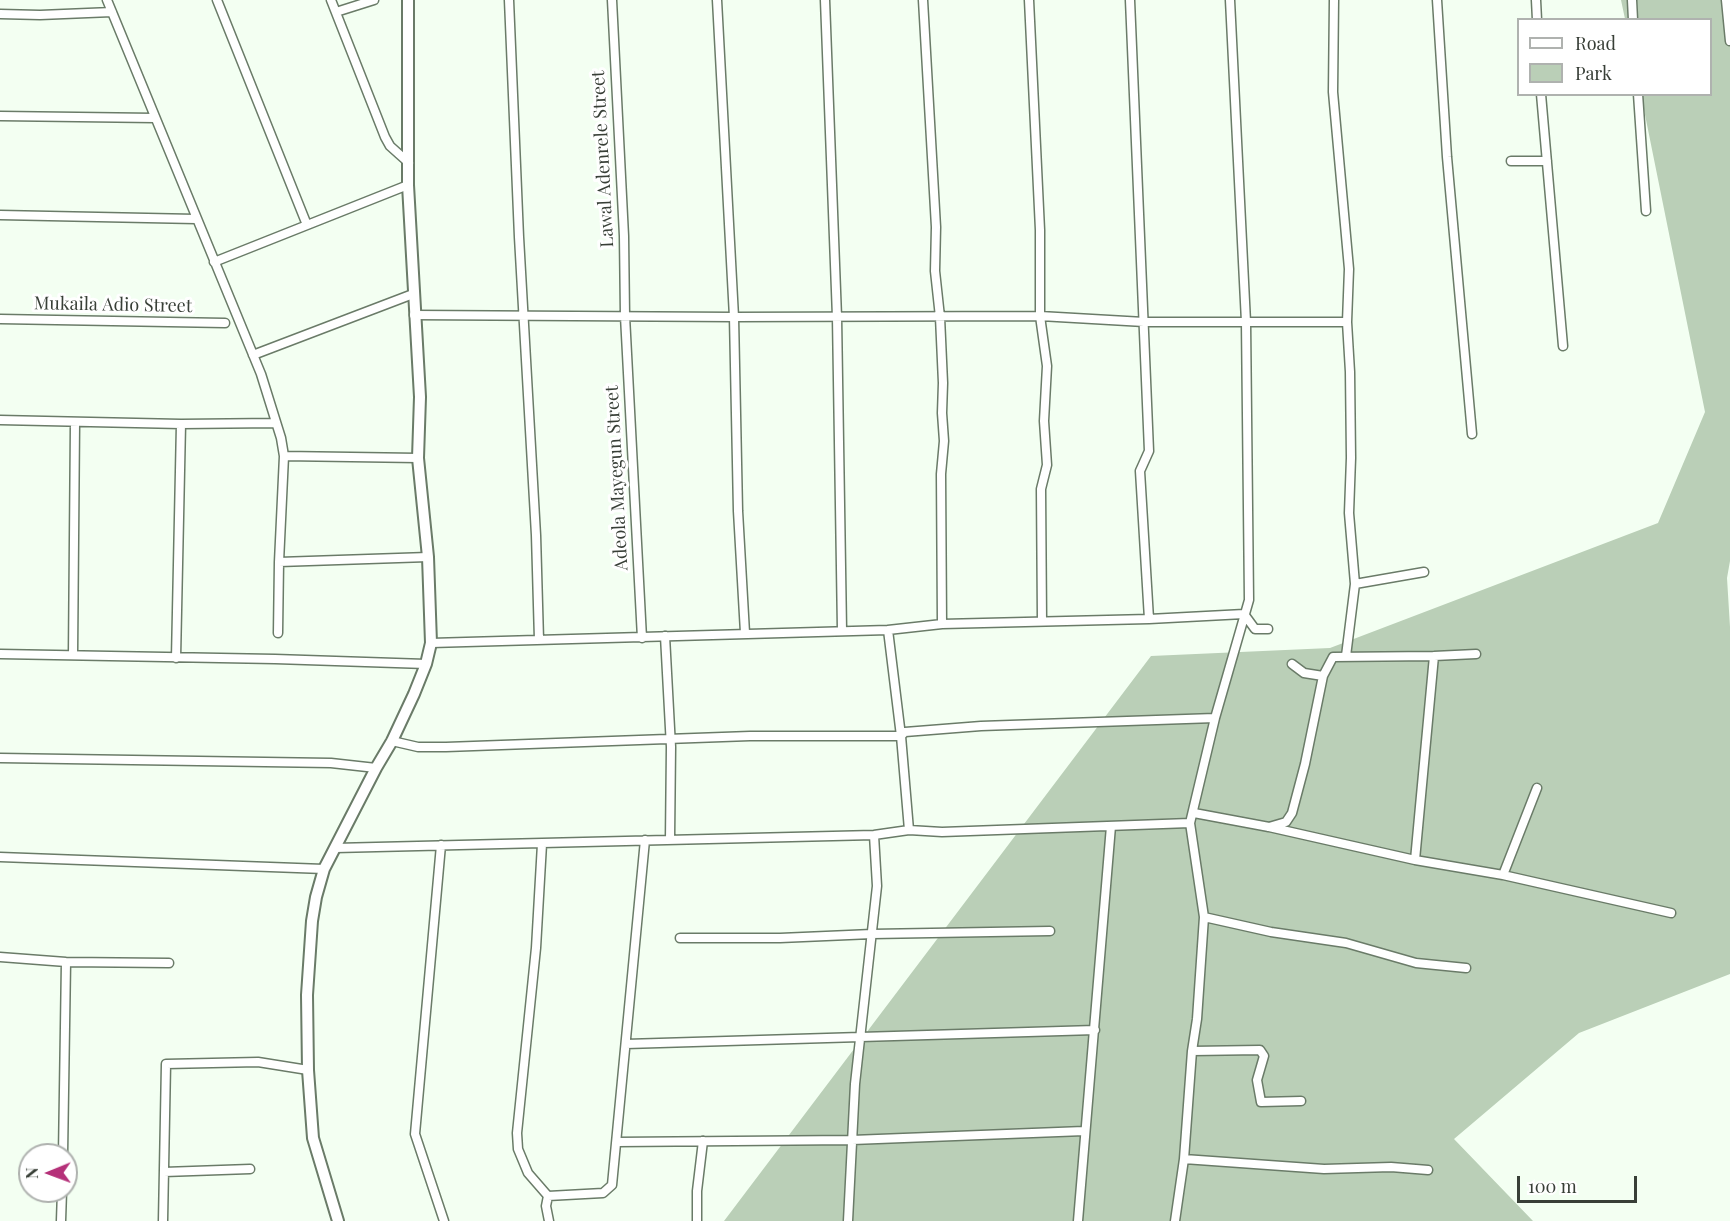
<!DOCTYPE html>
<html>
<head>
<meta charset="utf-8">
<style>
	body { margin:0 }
	#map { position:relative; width:1730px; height:1221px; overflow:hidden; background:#f3fff2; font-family:"Playfair Display",serif }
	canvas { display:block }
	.legend { position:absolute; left:1517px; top:18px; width:195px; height:78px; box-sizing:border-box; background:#fff; border:2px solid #afb2af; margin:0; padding:8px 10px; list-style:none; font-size:18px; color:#383f37 }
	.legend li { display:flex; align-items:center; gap:12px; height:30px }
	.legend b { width:30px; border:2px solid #afb2af }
	.north { position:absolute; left:18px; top:1143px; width:60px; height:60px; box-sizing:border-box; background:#fff; border:2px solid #afb2af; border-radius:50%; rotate:269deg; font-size:16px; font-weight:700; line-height:24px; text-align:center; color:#383f37 }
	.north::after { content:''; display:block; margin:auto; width:21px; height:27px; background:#b53179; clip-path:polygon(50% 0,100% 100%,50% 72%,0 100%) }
	.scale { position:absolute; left:1517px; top:1176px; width:120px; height:27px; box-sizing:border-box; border:3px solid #383f37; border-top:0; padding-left:8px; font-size:18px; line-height:21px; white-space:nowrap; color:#383f37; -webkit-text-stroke:4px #fff; paint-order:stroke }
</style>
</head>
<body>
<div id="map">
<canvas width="1730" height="1221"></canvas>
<ul class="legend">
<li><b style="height:8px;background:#fff"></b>Road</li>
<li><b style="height:16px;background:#bacfb7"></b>Park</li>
</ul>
<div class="north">N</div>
<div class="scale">100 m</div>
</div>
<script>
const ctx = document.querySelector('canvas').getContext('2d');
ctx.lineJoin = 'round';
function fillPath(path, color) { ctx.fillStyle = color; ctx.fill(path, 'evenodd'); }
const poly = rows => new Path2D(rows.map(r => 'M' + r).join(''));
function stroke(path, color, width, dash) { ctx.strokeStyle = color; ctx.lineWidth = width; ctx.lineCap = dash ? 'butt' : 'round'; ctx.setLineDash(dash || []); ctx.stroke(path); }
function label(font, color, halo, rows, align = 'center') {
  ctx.font = font + ' "Playfair Display",serif'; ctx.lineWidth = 6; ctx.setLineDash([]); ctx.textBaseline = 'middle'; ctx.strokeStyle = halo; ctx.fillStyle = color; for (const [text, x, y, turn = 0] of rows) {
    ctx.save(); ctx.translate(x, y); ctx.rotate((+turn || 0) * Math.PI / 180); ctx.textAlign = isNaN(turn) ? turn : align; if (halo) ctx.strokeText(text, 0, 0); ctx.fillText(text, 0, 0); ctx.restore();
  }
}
const green = poly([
	[1621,0,1730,0,1730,561,1727,578,1730,627,1730,974,1579,1033,1454,1139,1533,1221,724,1221,1151,656,1330,648,1658,523,1705,412,1641,95,1710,94,1710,20,1625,19]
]);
const street = poly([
	[107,0,261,374,281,438,284,456,279,562,278,633],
	[217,0,307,225],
	[331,0,385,137,390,146,409,163],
	[509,0,519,237,536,535,539,640],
	[612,0,624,236,625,316,642,638],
	[717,0,734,317,738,511,745,633],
	[825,0,837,317,842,630],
	[923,0,936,227,935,271,940,317,943,383,942,413,944,441,941,474,942,624],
	[1029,0,1040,230,1040,316,1047,366,1044,421,1047,465,1041,489,1042,621],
	[1130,0,1149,451,1140,471,1149,619],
	[1334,0,1333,92,1349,269,1347,322,1350,372,1351,458,1349,513,1355,584,1346,656],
	[1437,0,1447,157,1472,434],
	[1536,0,1537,20],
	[1632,0,1633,20],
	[1726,0,1730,41],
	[336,12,374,0],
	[0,14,40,15,112,12],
	[1541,94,1563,346],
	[1638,94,1646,211],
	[0,116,155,118],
	[1511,161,1547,161],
	[0,215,196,219],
	[214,262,408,185],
	[414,315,734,317,1040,316,1144,322,1347,322],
	[0,319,225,323],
	[253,355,413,294],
	[0,420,181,424,276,423],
	[284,456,418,458],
	[279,562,428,557],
	[1355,584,1424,572],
	[1244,614,1255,629,1268,629],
	[888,630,901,736,909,830],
	[665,636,671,747,670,839],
	[431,643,888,630,942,624,1149,619,1244,614],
	[0,654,275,659,426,664],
	[73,655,75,423],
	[176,658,181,424],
	[1292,664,1304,673,1323,676],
	[392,741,418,747,446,747,750,736,901,736,905,732,981,726,1215,718],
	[0,758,331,763,376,768],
	[1194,813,1269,827,1415,860,1503,875,1671,913],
	[1269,827,1286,822,1292,813,1305,764,1323,676,1333,657,1434,656,1476,654],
	[542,844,536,948,517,1133,518,1149,528,1173,548,1196,603,1193,612,1185,645,840],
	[441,845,415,1134,444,1221],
	[335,848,874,835,909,830,942,832,1190,823],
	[0,857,324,869],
	[1415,860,1434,656],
	[1503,875,1537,788],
	[1204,917,1271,932,1346,943,1416,963,1466,968],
	[680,938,780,938,872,934,1050,931],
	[0,957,66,962,169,963],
	[626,1044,1095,1030],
	[1192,1051,1260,1050,1264,1056,1257,1080,1261,1102,1301,1101],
	[617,1142,852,1140,1084,1131],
	[63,1155,66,962],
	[1184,1159,1324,1169,1391,1167,1428,1170],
	[164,1172,250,1169],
	[548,1196,546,1206,549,1221],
	[61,1221,62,1191],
	[163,1221,166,1064,258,1062,308,1070],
	[697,1221,697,1191,703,1141],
	[848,1221,855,1084,877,886,874,835],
	[1078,1221,1111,826],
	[1175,1221,1184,1159,1192,1051,1197,1019,1204,917,1190,823,1215,718,1249,600,1246,322,1230,0]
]);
const secondary = poly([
	[338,1221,313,1138,308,1070,307,995,312,921,316,897,324,869,376,768,392,741,414,694,426,664,431,643,428,557,418,458,420,397,408,185,408,0]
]);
const streetNames = [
	["Lawal Adenrele Street",603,159,-93],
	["Mukaila Adio Street",113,305,1],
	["Adeola Mayegun Street",617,478,-93]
];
fillPath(green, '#bacfb7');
stroke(street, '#6a7b68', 11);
stroke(secondary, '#6a7b68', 14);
stroke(street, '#fff', 8);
stroke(secondary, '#fff', 10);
label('18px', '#383f37', '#fff', streetNames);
</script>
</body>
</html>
